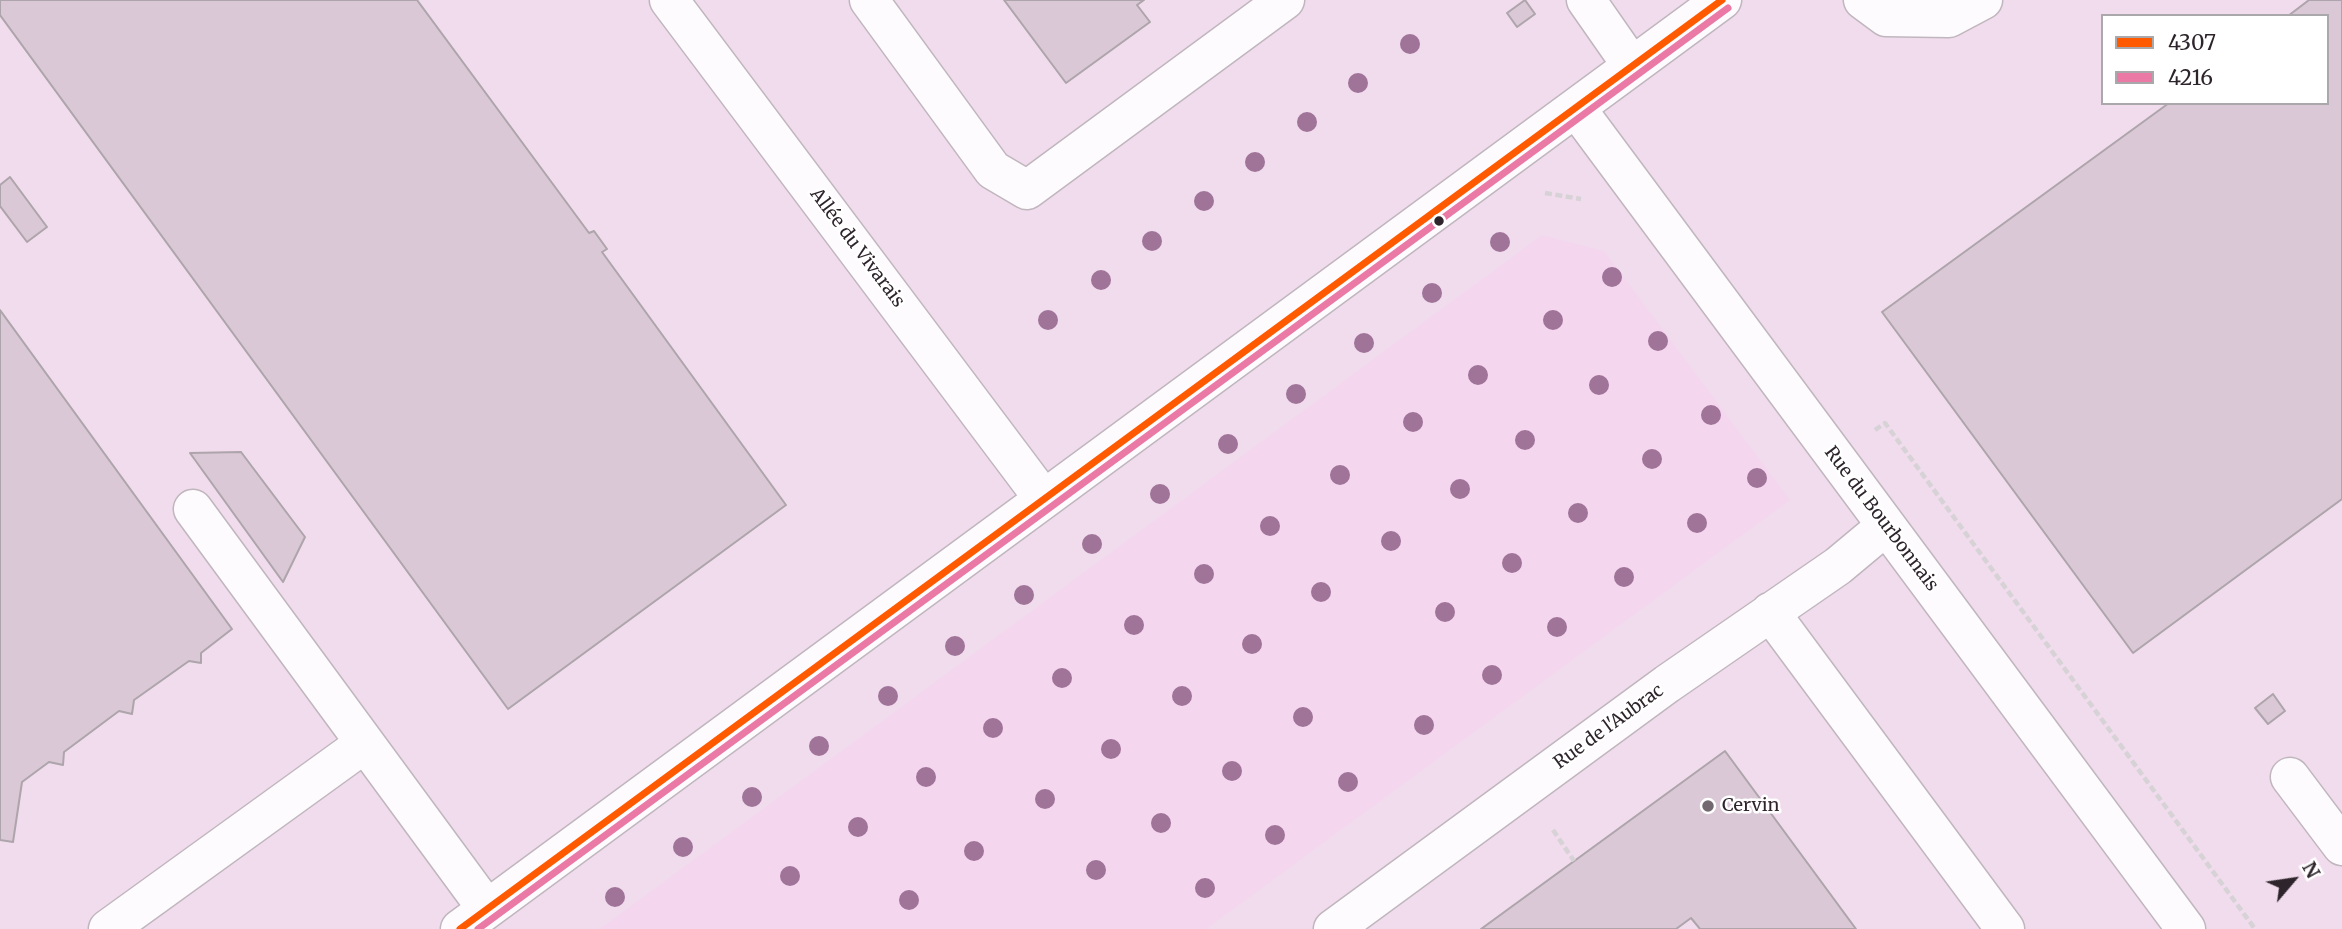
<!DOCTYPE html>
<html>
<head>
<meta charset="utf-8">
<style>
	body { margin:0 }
	#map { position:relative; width:2342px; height:929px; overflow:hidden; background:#f2e5ef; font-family:Merriweather,serif }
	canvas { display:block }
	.legend { position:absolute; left:2101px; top:14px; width:228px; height:91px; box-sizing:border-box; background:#fff; border:2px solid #aba8ab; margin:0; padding:9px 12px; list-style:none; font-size:21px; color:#2e252c }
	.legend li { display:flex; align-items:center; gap:14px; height:35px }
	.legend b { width:35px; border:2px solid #aba8ab }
	.north { position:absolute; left:2258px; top:845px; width:70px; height:70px; -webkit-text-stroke:5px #fff; paint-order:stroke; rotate:61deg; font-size:19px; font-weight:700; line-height:28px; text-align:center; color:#2e252c }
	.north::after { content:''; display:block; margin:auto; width:24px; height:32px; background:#2e252c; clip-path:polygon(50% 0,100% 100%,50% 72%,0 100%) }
</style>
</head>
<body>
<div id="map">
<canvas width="2342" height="929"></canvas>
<ul class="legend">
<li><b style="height:9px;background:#ff5a00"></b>4307</li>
<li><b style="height:9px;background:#ea79a6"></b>4216</li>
</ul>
<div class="north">N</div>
</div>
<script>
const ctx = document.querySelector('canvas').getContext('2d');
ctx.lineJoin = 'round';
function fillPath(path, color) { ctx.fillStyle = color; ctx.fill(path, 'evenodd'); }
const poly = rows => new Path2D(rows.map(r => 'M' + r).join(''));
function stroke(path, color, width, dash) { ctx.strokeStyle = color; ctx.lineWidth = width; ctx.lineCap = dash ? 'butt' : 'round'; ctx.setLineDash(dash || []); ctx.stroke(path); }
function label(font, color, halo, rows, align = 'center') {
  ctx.font = font + ' Merriweather,serif'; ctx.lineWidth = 5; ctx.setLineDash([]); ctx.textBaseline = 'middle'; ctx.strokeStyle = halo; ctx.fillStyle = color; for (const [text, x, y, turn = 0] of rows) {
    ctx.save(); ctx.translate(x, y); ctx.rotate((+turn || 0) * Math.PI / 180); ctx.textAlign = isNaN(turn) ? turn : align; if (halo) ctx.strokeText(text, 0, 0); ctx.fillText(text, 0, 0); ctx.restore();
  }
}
const built = poly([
	[0,0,2342,0,2342,929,0,929],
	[2102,16,2326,16,2326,103,2102,103]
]);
const green = poly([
	[1542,235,1604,251,1790,500,1206,929,600,929]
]);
const building = poly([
	[0,0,417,0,589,233,594,231,607,249,602,252,786,505,508,709,0,15,0,0],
	[1004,0,1144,0,1137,5,1150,22,1066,83,1004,0],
	[1525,0,1535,14,1517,27,1507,13,1525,0],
	[2309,0,2342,0,2342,499,2133,653,1882,312,2169,103,2326,103,2326,16,2288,16,2309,0],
	[10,177,47,227,27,242,0,206,0,185,10,177],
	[0,310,232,629,201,653,201,663,189,661,134,700,132,714,119,711,64,752,63,765,49,762,22,782,13,842,0,840,0,310],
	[241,452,305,537,283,582,190,453,241,452],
	[2273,694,2285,711,2268,724,2255,708,2273,694],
	[1725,751,1856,929,1700,929,1691,918,1676,929,1481,929,1725,751]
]);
const path = poly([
	[1545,193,1581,199],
	[1875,430,1885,423,2255,929],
	[1553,830,1574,861]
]);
const minor = poly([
	[669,0,1043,498],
	[869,0,993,170,1027,190,1285,0],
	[1586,0,1632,66],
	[1863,0,1886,17,1949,18,1983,0],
	[1576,108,2186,929],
	[193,509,487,909],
	[1770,612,2005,929],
	[2290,777,2342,846],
	[108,929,364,744],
	[460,929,1722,0],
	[1333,929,1667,684,1838,566,1886,526]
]);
const bus1 = poly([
	[460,929,1722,0]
]);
const bus2 = poly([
	[478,929,1728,8]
]);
const trees = [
	[1410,44],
	[1358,83],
	[1307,122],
	[1255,162],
	[1204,201],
	[1152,241],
	[1500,242],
	[1612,277],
	[1101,280],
	[1432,293],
	[1048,320],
	[1553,320],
	[1658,341],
	[1364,343],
	[1478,375],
	[1599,385],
	[1296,394],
	[1711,415],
	[1413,422],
	[1525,440],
	[1228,444],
	[1652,459],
	[1340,475],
	[1757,478],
	[1460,489],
	[1160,494],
	[1578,513],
	[1697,523],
	[1270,526],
	[1391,541],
	[1092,544],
	[1512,563],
	[1204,574],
	[1624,577],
	[1321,592],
	[1024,595],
	[1445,612],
	[1134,625],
	[1557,627],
	[1252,644],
	[955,646],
	[1492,675],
	[1062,678],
	[888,696],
	[1182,696],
	[1303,717],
	[1424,725],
	[993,728],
	[819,746],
	[1111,749],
	[1232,771],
	[926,777],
	[1348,782],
	[752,797],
	[1045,799],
	[1161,823],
	[858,827],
	[1275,835],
	[683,847],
	[974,851],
	[1096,870],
	[790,876],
	[1205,888],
	[615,897],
	[909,900]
];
const markers = [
	[1439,221,6,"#2e252c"],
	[1708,806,7,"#736870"]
];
const streetNames = [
	["Allée du Vivarais",857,248,53],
	["Rue du Bourbonnais",1881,519,53],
	["Rue de l'Aubrac",1609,727,-36]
];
const poiNames = [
	["Cervin",1722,806]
];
fillPath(built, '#f1dced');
fillPath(green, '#f4d7ee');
fillPath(building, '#dac8d6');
stroke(building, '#aea4ab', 2);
stroke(minor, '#c0b6be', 41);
stroke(path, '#d6d2d6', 4.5, [7, 3.5]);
stroke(minor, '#fdfbfd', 38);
stroke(bus1, '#ff5a00', 7);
stroke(bus2, '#ea79a6', 7);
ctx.fillStyle = '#a07399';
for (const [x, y] of trees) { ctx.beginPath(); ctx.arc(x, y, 10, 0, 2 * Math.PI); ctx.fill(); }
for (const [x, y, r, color] of markers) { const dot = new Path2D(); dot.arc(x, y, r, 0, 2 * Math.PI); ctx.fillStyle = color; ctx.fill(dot); stroke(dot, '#fff', 2.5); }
label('18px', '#2e252c', '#fff', streetNames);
label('18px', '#2e252c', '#fff', poiNames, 'left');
</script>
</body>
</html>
